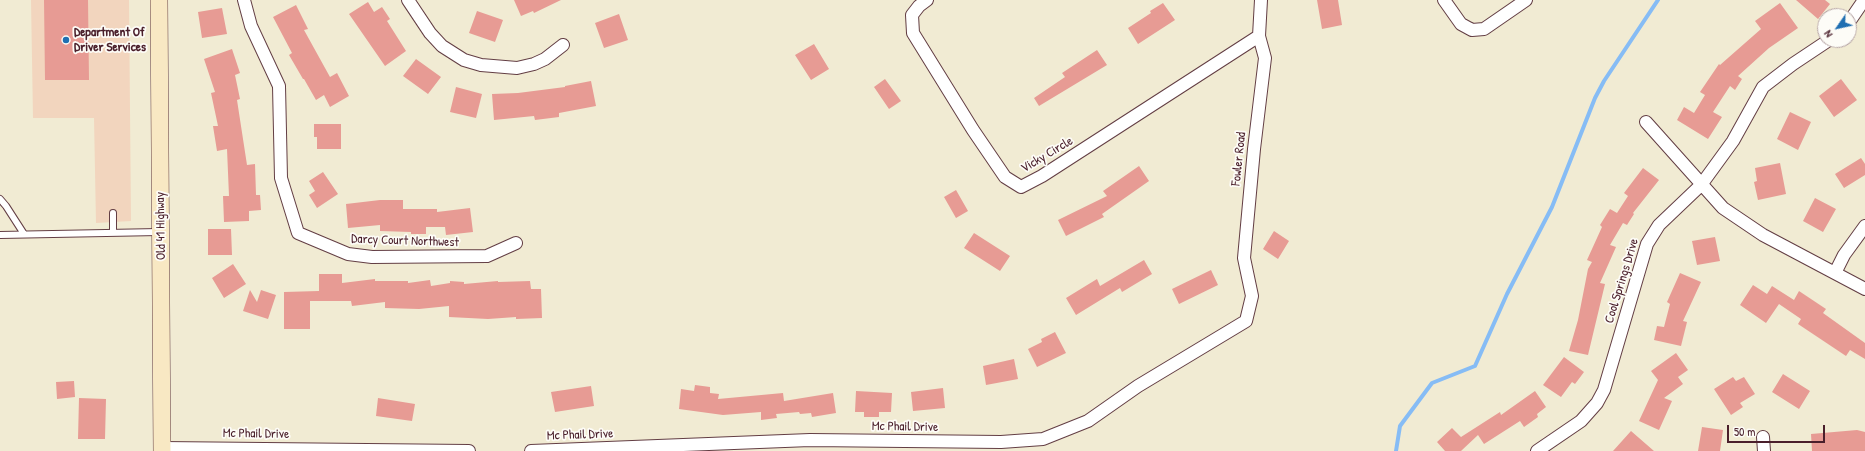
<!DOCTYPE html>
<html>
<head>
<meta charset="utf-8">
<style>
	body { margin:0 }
	#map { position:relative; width:1865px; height:451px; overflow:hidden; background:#f1ebd3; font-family:"Patrick Hand",sans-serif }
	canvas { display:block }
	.north { position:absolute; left:1817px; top:8px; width:40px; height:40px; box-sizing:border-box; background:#fdfcf7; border:1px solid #b5a4a5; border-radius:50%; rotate:236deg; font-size:11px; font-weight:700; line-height:16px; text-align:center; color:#4a1f2b }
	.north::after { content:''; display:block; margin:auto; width:14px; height:18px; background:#1f6fb2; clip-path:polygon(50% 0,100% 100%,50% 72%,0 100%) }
	.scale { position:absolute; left:1727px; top:425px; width:98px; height:18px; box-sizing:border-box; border:2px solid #4a1f2b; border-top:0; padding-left:5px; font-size:12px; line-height:14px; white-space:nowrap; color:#4a1f2b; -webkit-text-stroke:3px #fdfcf7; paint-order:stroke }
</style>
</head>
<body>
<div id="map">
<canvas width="1865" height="451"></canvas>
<div class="north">N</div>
<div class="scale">50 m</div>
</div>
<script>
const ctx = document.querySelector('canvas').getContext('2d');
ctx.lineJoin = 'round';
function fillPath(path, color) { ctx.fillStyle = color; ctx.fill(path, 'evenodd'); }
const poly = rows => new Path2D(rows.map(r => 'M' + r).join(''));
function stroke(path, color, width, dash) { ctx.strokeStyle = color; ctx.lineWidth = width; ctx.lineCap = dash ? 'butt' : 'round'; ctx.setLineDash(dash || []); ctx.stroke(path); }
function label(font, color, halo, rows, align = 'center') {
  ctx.font = font + ' "Patrick Hand",sans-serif'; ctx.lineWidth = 3.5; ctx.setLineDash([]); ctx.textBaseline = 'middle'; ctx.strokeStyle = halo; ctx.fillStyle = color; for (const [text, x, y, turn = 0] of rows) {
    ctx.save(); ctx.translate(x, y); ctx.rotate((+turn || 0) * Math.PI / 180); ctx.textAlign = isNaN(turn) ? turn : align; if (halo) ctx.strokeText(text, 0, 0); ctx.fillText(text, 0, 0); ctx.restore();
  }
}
const built = poly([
	[31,0,129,0,131,221,96,223,94,118,33,118]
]);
const stream = poly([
	[1396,451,1400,426,1432,383,1475,366,1507,294,1552,207,1595,98,1604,81,1658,0]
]);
const building = poly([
	[44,0,88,0,89,80,45,80],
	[514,0,561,0,534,13,533,11,521,16],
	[1317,0,1338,0,1342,25,1322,29],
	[1796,0,1825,0,1830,4,1818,19],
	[368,2,374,12,382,7,390,19,387,21,406,51,385,66,349,14],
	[1163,3,1175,20,1138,44,1128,28,1151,13,1150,11],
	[1780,3,1798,28,1769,48,1738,76,1742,79,1735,90,1730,86,1713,112,1722,117,1708,139,1677,120,1684,107,1694,113,1705,95,1700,92,1719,64,1720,65,1761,29,1755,21],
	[296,5,308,29,304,30,330,77,337,73,349,96,330,107,324,95,316,100,304,79,303,79,289,55,292,53,273,17],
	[222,8,227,34,202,38,198,12],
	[477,11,503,20,495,42,469,33],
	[619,14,628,40,604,48,595,23],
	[814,44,829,69,811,80,795,55],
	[232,49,240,73,235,75,240,99,237,100,247,165,255,164,256,195,260,195,261,210,249,211,249,221,224,222,223,196,229,196,227,149,217,151,213,126,218,126,211,93,215,92,204,59],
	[1097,50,1107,65,1039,106,1034,98,1065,77,1062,73],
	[416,59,441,77,428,94,403,76],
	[885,79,901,101,889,109,874,87],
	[1841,79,1857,100,1834,117,1819,96],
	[591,81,596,106,559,113,559,117,535,120,534,116,494,120,492,94,518,93,565,87,565,86],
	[456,87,482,94,476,118,450,112],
	[1790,112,1811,122,1798,150,1777,139],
	[314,124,341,124,341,149,317,149,317,137,314,137],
	[1861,158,1865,164,1865,175,1844,188,1835,174],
	[1780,163,1786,194,1758,200,1754,182,1757,181,1755,168],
	[1139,166,1149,181,1102,214,1104,217,1066,236,1058,220,1107,196,1103,191],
	[1643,168,1659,180,1633,213,1634,214,1627,225,1623,223,1610,245,1616,247,1600,283,1605,284,1588,355,1569,351,1578,320,1588,269,1592,262,1587,260,1602,227,1600,225,1610,209,1617,213,1628,196,1624,193],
	[323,172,338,194,317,208,309,195,315,191,309,181],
	[956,190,968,211,956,218,944,197],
	[1815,198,1836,209,1823,232,1803,221],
	[380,200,403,200,403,209,437,209,437,212,470,208,473,232,446,235,445,227,426,227,426,234,411,234,411,232,380,231,380,225,348,228,346,204],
	[208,229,231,229,232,255,208,255],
	[1274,231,1289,241,1278,259,1263,249],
	[974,233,1010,256,1000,271,964,248],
	[1715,237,1720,261,1697,265,1692,241],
	[1144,260,1152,274,1122,292,1120,288,1076,315,1066,298,1097,279,1100,286],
	[233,264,246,284,224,298,212,278],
	[1211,270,1218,285,1179,304,1172,289],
	[1680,273,1701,282,1683,321,1687,322,1681,346,1654,340,1657,326,1664,327,1670,304,1667,302],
	[319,274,342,274,342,283,375,279,375,281,408,281,408,283,430,280,431,286,450,283,450,281,464,282,464,284,498,281,498,282,530,281,531,289,541,289,542,318,516,319,516,317,488,319,449,317,449,306,419,309,385,308,385,302,352,306,351,301,310,301,310,329,284,329,284,292,319,291],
	[1753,285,1767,294,1772,286,1794,300,1799,291,1826,309,1823,313,1865,343,1865,359,1850,350,1846,356,1798,324,1801,319,1779,304,1766,323,1740,305],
	[250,290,257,302,261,290,276,295,268,319,243,311],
	[1055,332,1066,353,1037,367,1028,349,1042,342,1041,339],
	[1676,353,1688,370,1678,377,1683,384,1664,398,1672,401,1659,430,1639,421,1658,380,1651,371],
	[1564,357,1584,372,1575,384,1572,382,1561,397,1543,385],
	[1014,359,1018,379,986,385,983,366],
	[1783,374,1810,391,1799,409,1772,392],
	[1733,377,1736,381,1744,377,1755,394,1740,403,1743,407,1731,415,1714,389],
	[74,381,75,397,57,399,56,382],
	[695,385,710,387,710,393,719,394,718,399,783,393,784,401,833,393,836,413,812,417,811,413,800,414,799,412,776,414,777,418,761,420,761,412,723,415,679,409,681,389,694,391],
	[591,386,594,406,555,412,551,392],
	[943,388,945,408,913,411,911,392],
	[856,391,892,393,891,412,879,412,879,417,864,417,864,412,855,412],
	[1535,391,1546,407,1537,414,1538,417,1524,427,1520,421,1484,444,1478,435,1461,451,1445,451,1437,442,1452,428,1461,437,1500,412,1501,415],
	[79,398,106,399,105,439,78,439],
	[378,398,415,404,412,421,376,416],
	[1702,427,1723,430,1720,451,1698,451],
	[1857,430,1865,432,1865,451,1812,451,1811,434],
	[1631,431,1654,451,1613,451]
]);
const lane = poly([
	[0,199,6,206,24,234],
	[113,213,113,233],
	[0,235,159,232]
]);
const street = poly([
	[244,0,251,26,279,86,281,178,298,233,348,254,372,257,487,256,516,243],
	[408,0,430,33,442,46,464,60,481,65,517,68,534,64,545,59,563,45],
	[927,0,919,6,912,15,913,33,973,130,1005,177,1021,187,1042,176,1259,36],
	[1444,0,1461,24,1472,30,1484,29,1526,0],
	[1849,22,1864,0],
	[1646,122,1723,208,1763,235,1865,289],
	[1835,273,1844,255,1865,226],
	[1763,437,1764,451],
	[162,448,469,451],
	[531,451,810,440,1001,442,1043,439,1088,421,1138,386,1246,321,1252,296,1244,258,1254,149,1265,58,1259,36,1261,0],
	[1537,451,1581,421,1597,403,1604,390,1647,244,1659,225,1701,185,1733,141,1763,87,1793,64,1829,40]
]);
const secondary = poly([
	[159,0,162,451]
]);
const markers = [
	[66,40,4,"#1f6fb2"]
];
const poiNames = [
	["Department Of",74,33],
	["Driver Services",74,48]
];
const streetNames = [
	["Vicky Circle",1047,155,-31],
	["Fowler Road",1239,159,-84],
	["Old 41 Highway",161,226,-91],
	["Darcy Court Northwest",405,241,2],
	["Cool Springs Drive",1622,281,-73],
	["Mc Phail Drive",905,427,1],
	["Mc Phail Drive",256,434,1],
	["Mc Phail Drive",580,435,-2]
];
fillPath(built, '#f2d5be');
stroke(stream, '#86bcf5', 4);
fillPath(building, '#e79b94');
stroke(lane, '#633e44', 8);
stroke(street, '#633e44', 14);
stroke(secondary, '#633e44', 18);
stroke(lane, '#fff', 6);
stroke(street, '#fff', 12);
stroke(secondary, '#f8e8c3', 17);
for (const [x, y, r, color] of markers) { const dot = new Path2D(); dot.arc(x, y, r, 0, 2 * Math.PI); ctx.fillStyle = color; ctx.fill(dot); stroke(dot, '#fdfcf7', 1.5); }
label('bold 13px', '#4a1f2b', '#fdfcf7', poiNames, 'left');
label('13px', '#4a1f2b', '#fdfcf7', streetNames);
</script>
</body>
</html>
